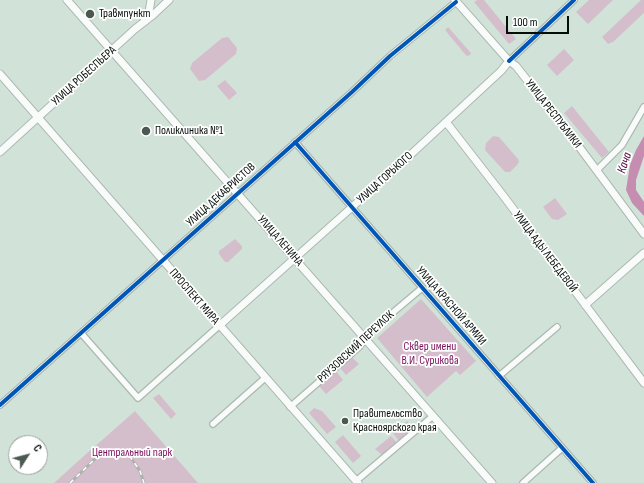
<!DOCTYPE html>
<html>
<head>
<meta charset="utf-8">
<style>
	body { margin:0 }
	#map { position:relative; width:644px; height:483px; overflow:hidden; background:#d1e3d8; font-family:"Sofia Sans Condensed",sans-serif }
	canvas { display:block }
	.north { position:absolute; left:8px; top:435px; width:40px; height:40px; box-sizing:border-box; background:#fff; border:1px solid #9b9f9c; border-radius:50%; rotate:54deg; font-size:11px; font-weight:700; line-height:16px; text-align:center; color:#040e08 }
	.north::after { content:''; display:block; margin:auto; width:14px; height:18px; background:#4c5951; clip-path:polygon(50% 0,100% 100%,50% 72%,0 100%) }
	.scale { position:absolute; left:506px; top:16px; width:63px; height:18px; box-sizing:border-box; border:2px solid #040e08; border-top:0; padding-left:5px; font-size:12px; line-height:14px; white-space:nowrap; color:#040e08; -webkit-text-stroke:3px #fff; paint-order:stroke }
</style>
</head>
<body>
<div id="map">
<canvas width="644" height="483"></canvas>
<div class="north">С</div>
<div class="scale">100 m</div>
</div>
<script>
const ctx = document.querySelector('canvas').getContext('2d');
ctx.lineJoin = 'round';
function fillPath(path, color) { ctx.fillStyle = color; ctx.fill(path, 'evenodd'); }
const poly = rows => new Path2D(rows.map(r => 'M' + r).join(''));
function stroke(path, color, width, dash) { ctx.strokeStyle = color; ctx.lineWidth = width; ctx.lineCap = dash ? 'butt' : 'round'; ctx.setLineDash(dash || []); ctx.stroke(path); }
function label(font, color, halo, rows, align = 'center') {
  ctx.font = font + ' "Sofia Sans Condensed",sans-serif'; ctx.lineWidth = 3.5; ctx.setLineDash([]); ctx.textBaseline = 'middle'; ctx.strokeStyle = halo; ctx.fillStyle = color; for (const [text, x, y, turn = 0] of rows) {
    ctx.save(); ctx.translate(x, y); ctx.rotate((+turn || 0) * Math.PI / 180); ctx.textAlign = isNaN(turn) ? turn : align; if (halo) ctx.strokeText(text, 0, 0); ctx.fillText(text, 0, 0); ctx.restore();
  }
}
const green = poly([
	[477,0,484,0,516,39,509,44,474,2],
	[589,0,613,0,588,24,576,12],
	[641,0,644,0,644,13,613,42,608,44,602,37],
	[448,27,471,53,470,55,467,56,464,53,445,30],
	[228,37,237,48,236,54,205,80,199,81,190,69,192,63,222,38],
	[564,49,574,60,557,76,547,65],
	[225,80,237,93,229,100,217,86],
	[572,106,609,152,602,158,564,113],
	[493,136,499,137,518,159,519,162,517,165,510,172,505,172,485,150,486,143],
	[555,198,567,214,558,220,552,219,543,207],
	[235,239,242,246,242,249,228,262,225,262,219,254,219,251],
	[421,299,476,361,460,375,456,371,427,397,377,338],
	[352,357,359,364,346,375,340,368],
	[336,371,343,380,326,394,319,386],
	[159,394,176,414,171,419,153,398],
	[314,408,322,411,336,427,327,434,309,413],
	[135,411,198,483,54,483,76,463],
	[407,421,414,429,401,440,398,440,393,433],
	[343,435,361,456,353,463,335,442],
	[391,436,397,443,384,454,381,454,375,449]
]);
const water = poly([
	[644,136,644,156,636,180,636,190,644,202,644,216,632,203,626,190,630,165,636,150]
]);
const minor = poly([
	[509,61,574,0],
	[295,142,593,483],
	[597,170,622,145,644,107],
	[81,333,138,398,220,325],
	[499,376,557,327],
	[0,405,352,92,390,56,456,2],
	[290,407,359,347,371,331,422,288],
	[213,424,265,378],
	[356,481,433,416],
	[523,483,562,448]
]);
const major = poly([
	[67,0,492,483],
	[455,0,509,61,516,66,577,144,644,234],
	[144,18,149,12,151,0],
	[0,74,358,483],
	[446,122,502,194,644,383],
	[0,152,135,29,153,15,169,0],
	[585,305,644,253],
	[220,325,407,158,501,71,509,61]
]);
const rail = poly([
	[70,483,97,457,101,454,111,451,121,452,131,458,140,471,144,483]
]);
const cycleway = poly([
	[509,61,574,0],
	[295,142,593,483],
	[0,405,352,92,390,56,456,2]
]);
const markers = [
	[90,14,5,"#4c5951"],
	[146,131,5,"#4c5951"],
	[345,421,4,"#4c5951"]
];
const poiNames = [
	["Травмпункт",99,14],
	["Поликлиника №1",155,131],
	["Правительство",353,414],
	["Красноярского края",353,428]
];
const streetNames = [
	["УЛИЦА РОБЕСПЬЕРА",84,76,-42],
	["УЛИЦА РЕСПУБЛИКИ",553,114,52],
	["УЛИЦА ГОРЬКОГО",385,178,-42],
	["УЛИЦА ДЕКАБРИСТОВ",221,195,-42],
	["УЛИЦА ЛЕНИНА",280,241,49],
	["УЛИЦА АДЫ ЛЕБЕДЕВОЙ",545,252,53],
	["ПРОСПЕКТ МИРА",194,297,49],
	["УЛИЦА КРАСНОЙ АРМИИ",451,306,49],
	["РЯУЗОВСКИЙ ПЕРЕУЛОК",356,347,-43]
];
const parkNames = [
	["Сквер имени",430,347],
	["В.И. Сурикова",430,361],
	["Центральный парк",132,453]
];
const waterNames = [
	["Кача",625,163,-72]
];
fillPath(green, '#d5becb');
fillPath(water, '#c58eb0');
stroke(minor, '#acb9b1', 8);
stroke(major, '#acb9b1', 9);
stroke(minor, '#f8fbf9', 5.5);
stroke(major, '#f8fbf9', 7);
stroke(rail, '#afb3b0', 3);
stroke(rail, '#fff', 1.5, [4.5]);
stroke(cycleway, '#0057b8', 4);
for (const [x, y, r, color] of markers) { const dot = new Path2D(); dot.arc(x, y, r, 0, 2 * Math.PI); ctx.fillStyle = color; ctx.fill(dot); stroke(dot, '#fff', 1.5); }
label('12px', '#040e08', '#fff', poiNames, 'left');
label('12px', '#040e08', '#fff', streetNames);
label('12px', '#7b0f5c', '#fff', parkNames);
label('italic 13px', '#570540', '#fff', waterNames);
</script>
</body>
</html>
